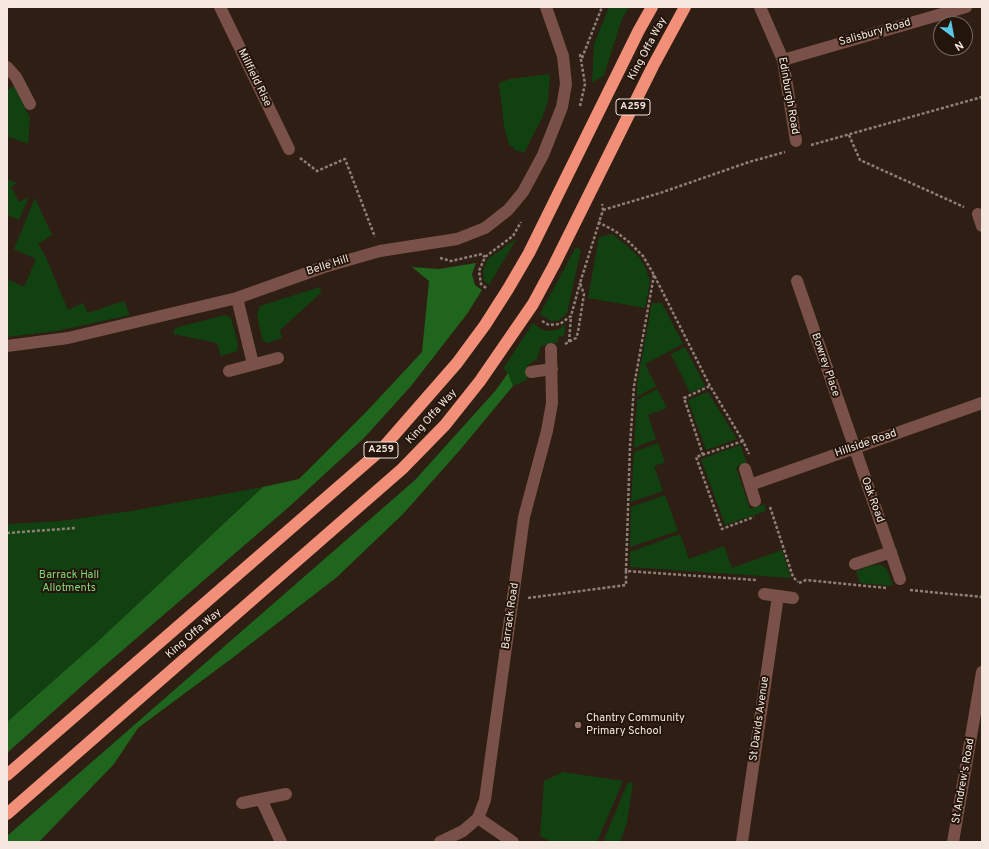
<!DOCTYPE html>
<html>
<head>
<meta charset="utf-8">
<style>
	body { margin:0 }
	#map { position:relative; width:989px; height:849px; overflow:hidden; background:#2e1e13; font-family:Overpass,sans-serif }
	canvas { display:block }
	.frame { position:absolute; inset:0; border:8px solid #f3e7e0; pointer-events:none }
	.north { position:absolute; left:933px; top:16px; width:40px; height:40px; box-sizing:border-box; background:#24150a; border:1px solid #776960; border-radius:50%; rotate:148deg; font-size:11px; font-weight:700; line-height:16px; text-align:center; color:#f3e7e0 }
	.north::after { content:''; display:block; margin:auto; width:14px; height:18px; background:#5ac8e5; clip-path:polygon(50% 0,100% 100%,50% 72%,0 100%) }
</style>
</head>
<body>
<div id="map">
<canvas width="989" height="849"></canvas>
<div class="frame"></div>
<div class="north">N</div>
</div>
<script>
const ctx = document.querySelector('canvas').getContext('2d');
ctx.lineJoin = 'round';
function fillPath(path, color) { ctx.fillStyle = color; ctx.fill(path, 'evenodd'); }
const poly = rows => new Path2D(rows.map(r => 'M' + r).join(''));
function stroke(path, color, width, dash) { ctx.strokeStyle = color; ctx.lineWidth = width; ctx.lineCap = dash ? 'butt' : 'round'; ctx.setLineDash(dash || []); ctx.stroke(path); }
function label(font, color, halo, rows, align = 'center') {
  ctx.font = font + ' Overpass,sans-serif'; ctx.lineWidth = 4; ctx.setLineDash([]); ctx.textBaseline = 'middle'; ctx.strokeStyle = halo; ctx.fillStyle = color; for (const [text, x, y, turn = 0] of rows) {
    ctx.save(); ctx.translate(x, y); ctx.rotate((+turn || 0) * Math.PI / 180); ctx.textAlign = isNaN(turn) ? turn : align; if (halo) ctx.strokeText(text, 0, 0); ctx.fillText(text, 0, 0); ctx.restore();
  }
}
const green = poly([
	[609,7,629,7,622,19,604,75,592,83,594,44],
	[550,74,548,101,542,118,524,153,513,149,514,147,509,145,504,126,499,83,510,79],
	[14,86,30,118,28,144,7,136,7,90],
	[7,179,17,183,11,187,19,202,29,197,19,220,7,215],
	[35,198,52,235,38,244,45,255,68,310,83,303,88,313,124,301,130,315,57,331,7,337,7,279,24,287,36,259,14,249],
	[612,234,626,245,640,258,646,269,650,282,645,308,588,298,599,237],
	[517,238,489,285,484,281,483,271,487,260],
	[576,247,581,250,567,313,558,321,551,321,540,314],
	[320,287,321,293,280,330,282,338,267,343,262,339,257,314,260,306],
	[652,303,662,303,683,344,645,364,656,386,637,397,637,384],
	[225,315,231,318,238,344,237,351,221,356,217,343,173,334,175,328],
	[533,323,542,330,551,331,559,329,566,324,564,336,558,337,558,342,541,346,537,359,527,366,527,380,513,386,508,373,503,369],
	[685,347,705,386,690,393,671,354],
	[657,389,667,408,648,415,656,439,634,448,637,400],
	[708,392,737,439,706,450,688,400],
	[658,443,665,462,654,466,663,491,631,502,634,452],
	[740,445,747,463,736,467,750,509,764,504,766,511,725,525,701,459],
	[263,487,95,644,7,722,7,524,61,521,131,511],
	[665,495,678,531,630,547,631,507],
	[680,534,689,559,724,546,732,568,782,550,791,578,630,567,630,552],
	[873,565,881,565,887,569,893,586,860,583,856,571],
	[563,772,623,781,597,842,551,842,540,836,544,781],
	[628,782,633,783,627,822,620,842,603,842]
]);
const forest = poly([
	[476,263,472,274,475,285,482,290,467,314,411,386,365,437,290,506,102,668,7,753,7,722,95,644,263,487,299,479,367,411,422,352,429,281,412,267,439,269],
	[508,373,513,386,460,450,403,514,337,577,231,659,138,728,114,764,39,842,7,842,7,836,415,480,496,390]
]);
const path = poly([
	[580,54,585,84,580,106],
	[582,58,602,7],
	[849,135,860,160,964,207],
	[811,145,982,97],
	[300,158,317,171,345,159,375,237],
	[603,210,660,193,749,162,785,152],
	[598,222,615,231,629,242,643,256,654,275,710,386,743,441,749,454],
	[440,258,451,261,482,254,485,257],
	[486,288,481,284,479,271,485,257,513,236,521,222],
	[542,321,549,325,560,324,571,316,580,283],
	[569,342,571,316],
	[565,344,576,338,578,332,584,294,580,283,603,210,602,204],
	[743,441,696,457,722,529,754,517],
	[703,455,684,398,710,386],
	[770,507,793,577,798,582],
	[7,533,76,528],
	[626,571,630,446,634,386,654,275],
	[799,583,806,580,887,588],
	[910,590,982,597],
	[528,598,626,585,626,571,756,580]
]);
const minor = poly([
	[220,7,289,149],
	[760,7,783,60,796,141],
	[783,60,966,7],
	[7,67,16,77,30,104],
	[978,214,982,226],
	[797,281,900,579],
	[237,298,253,364],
	[7,346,68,338,237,298,324,267,380,251,457,239,485,228,508,210,523,192,543,155,562,107,566,84,563,56,546,7],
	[229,371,278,358],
	[531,372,552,369],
	[745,469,755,501],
	[750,485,982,403],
	[855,564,891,552],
	[764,594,793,598],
	[261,799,281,842],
	[242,803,286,794],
	[478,818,513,842],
	[440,842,463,831,478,818,485,800,524,517,547,431,552,403,551,349],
	[742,842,778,596],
	[953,842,982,672]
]);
const highway = poly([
	[7,775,381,450,457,363,485,325,508,289,529,253,639,30,652,7],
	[7,814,402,469,445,425,480,381,533,304,554,265,653,66,685,7]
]);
const markers = [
	[578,725,4,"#8d6e63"]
];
const shields = [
	[633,107,34],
	[381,450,34]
];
const shieldNames = [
	["A259",633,107],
	["A259",381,450]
];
const streetNames = [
	["Salisbury Road",875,33,-16],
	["King Offa Way",648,49,-62],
	["Millfield Rise",254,78,64],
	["Edinburgh Road",788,96,80],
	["Belle Hill",328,266,-18],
	["Bowrey Place",825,365,71],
	["King Offa Way",432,417,-48],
	["Hillside Road",866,444,-19],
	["Oak Road",872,500,70],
	["Barrack Road",511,616,-82],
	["King Offa Way",194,634,-41],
	["St Davids Avenue",760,719,-82],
	["St Andrew's Road",964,781,-80]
];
const parkNames = [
	["Barrack Hall",69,576],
	["Allotments",69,589]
];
const poiNames = [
	["Chantry Community",586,719],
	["Primary School",586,732]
];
fillPath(green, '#124111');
fillPath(forest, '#20651d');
stroke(path, '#8e8077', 2.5, [3, 2]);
stroke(minor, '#795148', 12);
stroke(highway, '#f28f78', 12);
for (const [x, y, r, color] of markers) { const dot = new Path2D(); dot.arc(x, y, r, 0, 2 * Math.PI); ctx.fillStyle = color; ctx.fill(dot); stroke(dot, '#24150a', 1.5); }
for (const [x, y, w] of shields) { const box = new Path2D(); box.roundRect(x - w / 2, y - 8, w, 16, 3); ctx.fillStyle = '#24150a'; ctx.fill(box); stroke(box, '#f3e7e0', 1); }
label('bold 10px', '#f3e7e0', null, shieldNames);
label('11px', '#f3e7e0', '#24150a', streetNames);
label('11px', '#80d97a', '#24150a', parkNames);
label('11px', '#f3e7e0', '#24150a', poiNames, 'left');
</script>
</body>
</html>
